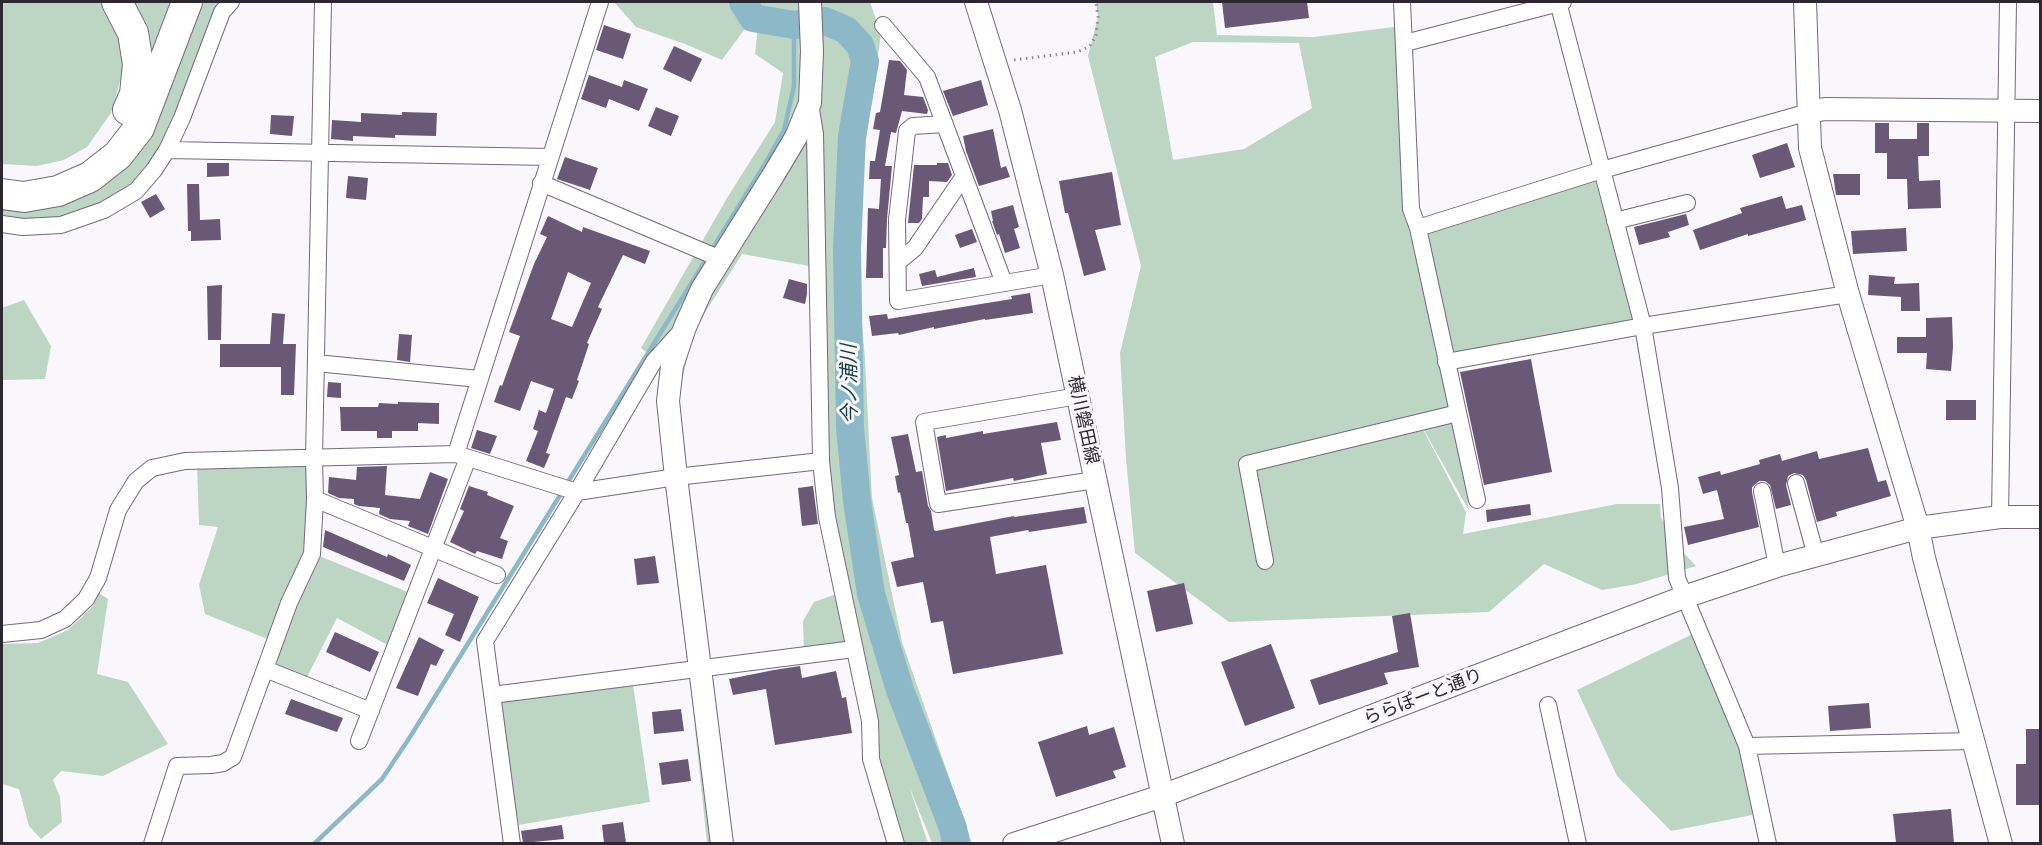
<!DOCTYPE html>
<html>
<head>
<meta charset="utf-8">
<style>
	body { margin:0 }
	#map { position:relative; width:2042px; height:845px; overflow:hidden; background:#f9f7fc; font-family:Cabin,sans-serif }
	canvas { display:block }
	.frame { position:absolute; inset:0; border:3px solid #2d2731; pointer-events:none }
</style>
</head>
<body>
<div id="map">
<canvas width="2042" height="845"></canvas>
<div class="frame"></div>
</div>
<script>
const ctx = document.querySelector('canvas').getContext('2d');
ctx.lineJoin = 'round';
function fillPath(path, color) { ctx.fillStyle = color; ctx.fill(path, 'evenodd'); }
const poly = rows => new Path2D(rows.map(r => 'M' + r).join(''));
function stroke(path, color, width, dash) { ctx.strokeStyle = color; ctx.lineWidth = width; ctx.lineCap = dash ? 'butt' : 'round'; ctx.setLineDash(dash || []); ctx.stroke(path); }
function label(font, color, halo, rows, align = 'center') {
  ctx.font = font + ' Cabin,"Noto Sans JP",sans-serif'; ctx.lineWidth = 6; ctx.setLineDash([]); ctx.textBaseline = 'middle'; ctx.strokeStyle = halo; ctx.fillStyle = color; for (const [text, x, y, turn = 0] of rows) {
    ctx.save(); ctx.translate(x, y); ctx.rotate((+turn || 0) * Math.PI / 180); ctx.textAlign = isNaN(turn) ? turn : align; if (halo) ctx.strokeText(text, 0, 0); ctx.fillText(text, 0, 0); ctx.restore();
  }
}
const green = poly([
	[2,2,101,2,120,39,124,68,111,113,87,147,64,160,37,166,2,164],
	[129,2,178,2,149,68],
	[204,2,233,2,167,150,132,193,93,214,7,225,2,219,2,210,39,207,78,194,184,36],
	[614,2,870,2,881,34,854,225,865,360,872,498,902,642,972,843,932,843,909,786,928,843,896,843,854,649,804,655,803,621,814,602,842,592,821,443,817,265,809,266,742,254,694,330,677,401,731,843,707,843,691,690,671,535,660,409,660,363,641,348,727,198,775,122,783,73,755,54,758,26,753,18,722,60,685,44,636,27],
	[1096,2,1213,2,1217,35,1314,37,1394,27,1400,28,1418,228,1595,179,1634,320,1444,354,1469,465,1468,509,1414,412,1466,512,1463,534,1617,504,1660,504,1661,518,1680,549,1696,566,1637,584,1602,590,1544,564,1489,612,1229,622,1135,553,1126,459,1120,353,1141,266,1088,56,1098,17],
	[1193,42,1299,43,1312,108,1244,149,1173,160,1155,57],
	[24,300,51,346,45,379,2,380,2,308],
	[314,458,312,553,415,595,395,649,337,618,307,677,265,669,275,642,205,614,199,585,218,527,199,525,197,465],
	[98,592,108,599,97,674,128,682,168,744,103,776,61,771,53,780,60,797,62,822,41,839,29,826,19,789,2,784,2,644,38,643,68,630,93,606],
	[1699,631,1762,813,1671,831,1617,776,1577,690],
	[633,685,650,802,519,825,492,695]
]);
const stream = poly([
	[711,251,765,164,784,130,794,86,794,25],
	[566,485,707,258],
	[314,844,382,779,410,737,562,492]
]);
const river = poly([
	[743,2,753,18,794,25,825,21,846,30,860,45,865,61,852,136,847,249,850,428,857,501,871,594,900,690,953,828,956,844]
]);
const building = poly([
	[1222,2,1307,2,1309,18,1225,28],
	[604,25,631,34,623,59,596,50],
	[674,46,702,59,691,82,663,69],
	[889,60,900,61,907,70,904,95,923,97,928,110,927,114,902,111,896,133,891,132,885,166,892,166,887,219,886,248,883,248,883,278,866,278,868,208,879,209,881,179,869,179,870,161,875,161,880,130,873,129,876,113,880,112],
	[589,75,622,87,624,80,648,89,639,111,609,99,606,108,581,99],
	[981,80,988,105,953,116,943,91],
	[656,107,679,116,671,136,648,126],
	[402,112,437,113,436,136,395,135,395,138,353,136,353,141,331,139,332,120,361,122,361,113,402,115],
	[271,115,294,116,292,136,270,134],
	[1875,123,1889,123,1889,139,1917,139,1917,123,1929,123,1929,156,1918,156,1919,181,1940,180,1941,208,1908,209,1907,179,1887,179,1887,153,1875,153],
	[993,129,1001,168,1006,166,1010,177,979,186,966,151,963,136],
	[1787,143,1795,167,1760,178,1752,155],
	[565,157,598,168,590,190,557,179],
	[207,163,229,163,229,176,207,177],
	[937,163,948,163,952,175,947,182,929,181,929,197,923,197,922,219,919,223,908,223,914,165,937,165],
	[1112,172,1121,225,1095,230,1106,270,1084,276,1068,213,1065,213,1059,181],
	[1833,174,1860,174,1860,195,1836,195],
	[348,176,368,178,366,200,346,198],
	[187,184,199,184,200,220,220,219,221,240,191,241,191,231,188,231],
	[156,194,165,209,150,218,141,202],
	[1782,196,1786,209,1802,205,1806,220,1748,236,1748,234,1700,250,1693,230,1742,213,1740,208],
	[1013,205,1019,227,1014,229,1020,248,1005,253,999,234,997,235,992,221,993,221,991,211],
	[1686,214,1689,225,1668,232,1670,237,1639,245,1634,227],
	[548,216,582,232,583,227,650,251,645,264,623,255,598,307,602,309,587,343,589,344,577,380,579,381,572,399,566,397,546,453,550,454,544,468,526,461,538,431,533,429,539,410,546,413,554,389,531,381,520,411,494,402,500,385,502,386,520,336,509,332,534,264,547,237,540,234],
	[568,272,591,283,572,327,551,319],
	[1906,228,1907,251,1853,254,1851,231],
	[972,229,977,242,960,248,955,235],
	[974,268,976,277,922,286,919,274,935,270,937,277],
	[1869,275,1895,277,1894,284,1919,283,1920,311,1901,311,1901,297,1868,295],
	[789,279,807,284,807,294,805,304,783,298],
	[222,285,221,340,208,340,207,286],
	[1030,293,1033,313,985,320,985,319,934,329,934,327,899,335,898,333,872,336,869,316,887,314,888,319,1012,299,1011,296],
	[272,313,285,314,283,344,296,344,294,395,281,395,281,367,220,367,220,344,270,344],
	[1952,317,1953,347,1951,371,1926,369,1927,353,1897,353,1897,337,1926,337,1926,318],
	[399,334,412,335,410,362,397,360],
	[1531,359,1552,472,1484,485,1460,372],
	[328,382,341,383,341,398,327,397],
	[1946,400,1976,400,1976,420,1946,420],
	[398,402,439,403,439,424,418,423,418,431,392,431,392,438,377,438,377,431,341,431,340,407,378,407,379,403,398,404],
	[1057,422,1061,440,1041,443,1047,474,1014,481,1013,478,946,491,937,437,946,435,946,438,983,431,983,434],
	[477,430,497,436,490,454,471,448],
	[908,434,916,472,922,471,928,506,931,511,934,530,936,531,1014,516,1014,517,1084,507,1087,523,1029,532,1028,530,990,537,996,574,1046,565,1063,654,953,674,943,621,931,623,923,582,897,587,891,562,914,557,908,523,906,523,900,492,898,493,895,476,899,475,891,437],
	[1868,448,1878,482,1886,480,1891,496,1836,512,1837,516,1817,522,1806,480,1803,475,1794,473,1788,476,1786,485,1791,505,1776,509,1770,485,1765,481,1759,481,1752,487,1752,492,1759,527,1688,545,1684,527,1724,519,1717,490,1703,494,1698,477,1720,471,1721,475,1760,464,1759,460,1780,454,1782,461,1817,451,1819,459],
	[387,466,385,495,420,499,430,472,448,479,428,534,408,526,410,521,390,519,379,514,380,508,359,506,354,504,354,499,339,498,328,493,329,477,356,480,357,467],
	[469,486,488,492,487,495,514,506,500,538,508,541,502,559,477,551,475,554,450,542,464,511,460,509],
	[813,486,818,524,802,526,798,488],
	[1530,504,1531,515,1487,522,1486,510],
	[325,530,387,557,388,554,411,565,404,581,323,547],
	[655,556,659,583,637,585,634,559],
	[438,578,479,597,460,642,445,635,454,614,427,603],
	[1184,583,1193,624,1156,632,1147,591],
	[1410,613,1419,667,1384,673,1388,684,1319,705,1310,680,1398,652,1392,616],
	[335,632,379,652,370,672,326,652],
	[419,637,444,650,436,666,431,664,418,696,396,688],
	[1271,644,1295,708,1245,726,1221,662],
	[800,666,802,678,836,671,842,698,846,697,852,733,775,745,766,689,733,695,729,679,774,670],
	[291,699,343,718,337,732,285,714],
	[1869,703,1871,728,1830,731,1828,706],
	[681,709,684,731,654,734,652,712],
	[1087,726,1089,735,1114,727,1126,767,1113,771,1116,778,1056,797,1038,742],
	[2026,729,2040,729,2040,805,2016,805,2016,764,2026,764],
	[688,759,691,781,662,785,659,763],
	[1951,809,1954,843,1896,843,1893,814],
	[623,822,626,843,604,843,602,825],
	[562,825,564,839,523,843,521,831]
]);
const path = poly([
	[1014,60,1077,52,1089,47,1096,36,1098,17,1096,2]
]);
const street = poly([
	[323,2,314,458,315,499,497,575],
	[1402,2,1411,209,1418,228,1477,500],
	[1558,2,1643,326,1670,488,1677,578,1747,746,1768,844],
	[883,25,927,77,1004,283],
	[1405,43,1563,2],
	[810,103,815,134,821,461,827,517,870,721,871,759,896,844],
	[945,124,913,126,907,131,897,220,898,301,1052,275],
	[167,150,550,157],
	[541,183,721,259],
	[1615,221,1687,203],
	[2,224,23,227,61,225,104,210,136,191,154,170,167,150,182,118,222,12,231,2],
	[1418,228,1602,170,1809,112],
	[898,262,915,248,964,176],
	[1446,362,1643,326,1848,294],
	[316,363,479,379],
	[1078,396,924,422,938,504,1095,480],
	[456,454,600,2],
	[1796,483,1816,556],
	[1762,491,1777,566],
	[2000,517,2008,2],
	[1265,561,1247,464,1458,413],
	[2,634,41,630,65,619,86,599,98,578,118,510,136,481,152,468,185,461,456,454,577,492,676,477,821,461],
	[265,669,371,711],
	[492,695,854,649],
	[1548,705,1578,844],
	[359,741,468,458],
	[1747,746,1973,741],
	[152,844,177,766,211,765,223,763,233,757,289,603,312,554,315,499],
	[512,844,485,641,577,492,654,361,682,330]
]);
const secondary = poly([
	[976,2,1010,110,1052,275,1173,844],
	[1805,2,1810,148,1848,294,1918,528,1924,558,2001,844],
	[1809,112,1825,109,2040,111],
	[722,844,676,477,668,401,672,366,685,327,702,289,774,174,796,137,810,103,812,51,810,2],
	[1014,844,1162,796,1684,597,1777,566,1918,528,2000,517,2040,517]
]);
const highway = poly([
	[117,2,133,33,138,64,135,94,128,110],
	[2,194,24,197,58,191,90,177,118,155,139,128,187,2]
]);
const streetNames = [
	["横川磐田線",1083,420,78],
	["ららぽーと通り",1423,697,-21]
];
const waterNames = [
	["今ノ浦川",850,384,-91]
];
fillPath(green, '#bdd6c3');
stroke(stream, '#8db8c7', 4.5);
stroke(river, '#8db8c7', 28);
fillPath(building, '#695876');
stroke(street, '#74687e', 18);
stroke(secondary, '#74687e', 24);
stroke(highway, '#74687e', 32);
stroke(path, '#8c8890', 3, [1.5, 4.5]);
stroke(street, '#fff', 16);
stroke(secondary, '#fff', 22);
stroke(highway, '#fff', 30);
label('18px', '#2d2731', '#f9f7fc', streetNames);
label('italic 20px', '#153d49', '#f9f7fc', waterNames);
</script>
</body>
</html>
